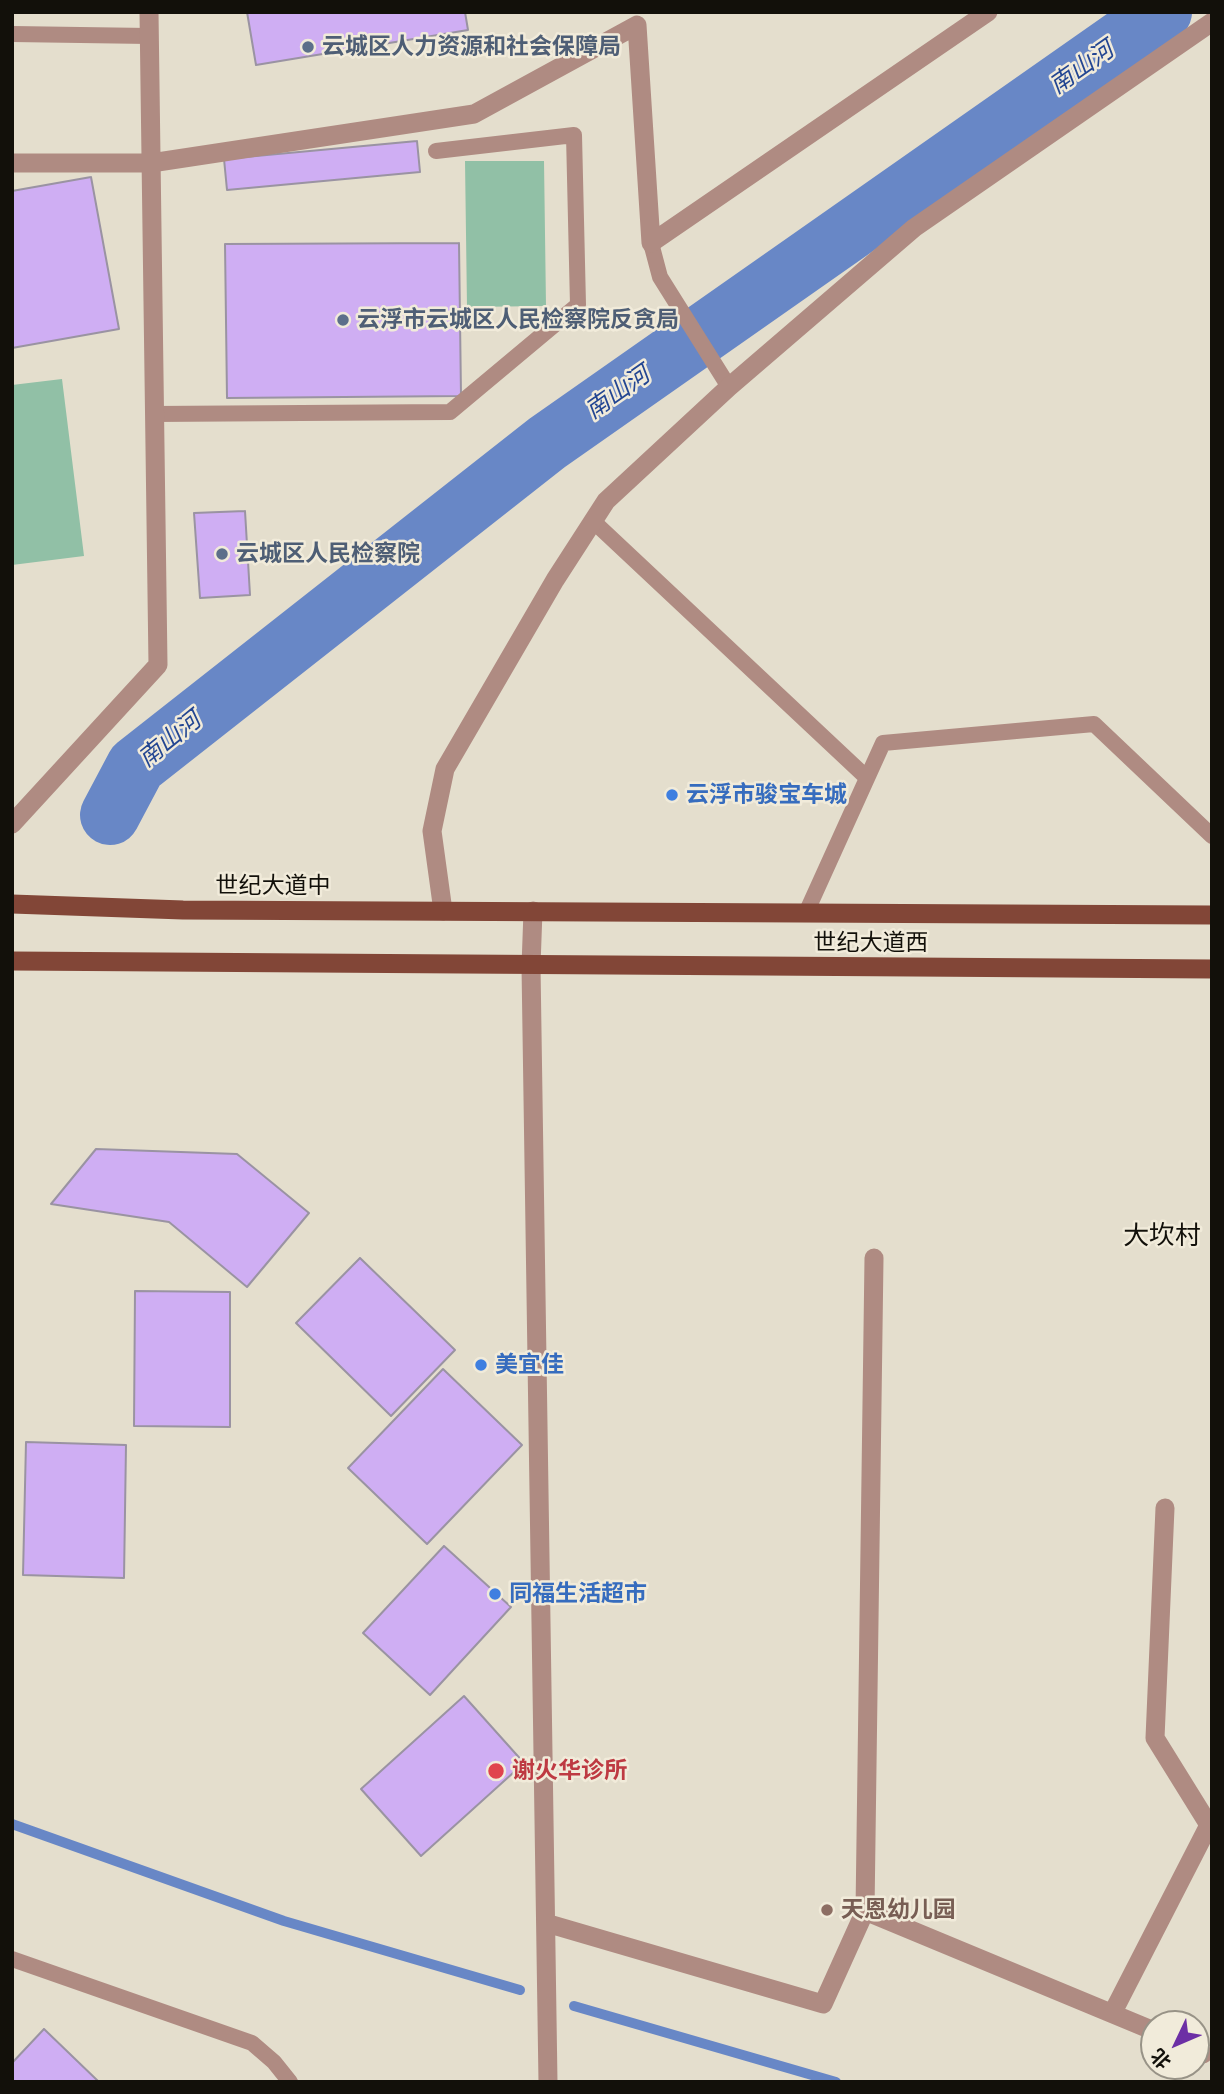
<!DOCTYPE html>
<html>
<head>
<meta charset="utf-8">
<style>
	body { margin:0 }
	#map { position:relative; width:1224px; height:2094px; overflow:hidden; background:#e4decd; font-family:"Work Sans","Noto Sans SC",sans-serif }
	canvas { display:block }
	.frame { position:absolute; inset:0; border:14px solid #12100a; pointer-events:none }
	.north { position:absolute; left:1140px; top:2010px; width:70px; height:70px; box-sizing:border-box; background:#f1ebda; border:2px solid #989387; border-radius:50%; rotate:226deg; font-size:19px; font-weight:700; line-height:28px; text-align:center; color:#12100a }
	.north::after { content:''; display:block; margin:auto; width:24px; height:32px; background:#6c2fa5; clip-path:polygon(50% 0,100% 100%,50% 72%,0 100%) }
</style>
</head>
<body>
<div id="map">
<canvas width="1224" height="2094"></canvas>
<div class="frame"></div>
<div class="north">北</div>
</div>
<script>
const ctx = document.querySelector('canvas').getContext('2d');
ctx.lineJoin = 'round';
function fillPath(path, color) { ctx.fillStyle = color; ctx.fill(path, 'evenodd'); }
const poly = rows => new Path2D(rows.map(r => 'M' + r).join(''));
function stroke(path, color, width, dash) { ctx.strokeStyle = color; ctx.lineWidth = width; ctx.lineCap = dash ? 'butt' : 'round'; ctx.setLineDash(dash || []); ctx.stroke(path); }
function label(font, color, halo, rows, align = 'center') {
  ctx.font = font + ' "Work Sans","Noto Sans SC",sans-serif'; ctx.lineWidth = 5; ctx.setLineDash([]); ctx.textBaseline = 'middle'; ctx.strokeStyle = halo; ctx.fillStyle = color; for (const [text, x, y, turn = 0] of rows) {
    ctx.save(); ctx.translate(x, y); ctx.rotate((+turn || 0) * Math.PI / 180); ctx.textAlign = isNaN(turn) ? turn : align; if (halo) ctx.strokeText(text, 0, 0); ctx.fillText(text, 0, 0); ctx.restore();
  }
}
const green = poly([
	[465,161,544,161,546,306,467,307],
	[62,379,84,556,12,565,12,385]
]);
const stream = poly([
	[12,1824,284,1921,520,1990],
	[574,2006,836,2082]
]);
const river = poly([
	[110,815,136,766,547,443,1162,12]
]);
const building = poly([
	[247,12,465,12,468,30,256,65,247,12],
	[417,141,420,172,227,190,224,159,417,141],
	[91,177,119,329,12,348,12,191,91,177],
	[459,243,461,396,227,398,225,244,459,243],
	[245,511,250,595,200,598,194,513,245,511],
	[96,1149,237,1154,309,1213,247,1287,169,1222,51,1204,96,1149],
	[360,1258,455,1350,391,1416,296,1323,360,1258],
	[135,1291,230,1292,230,1427,134,1426,135,1291],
	[443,1369,522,1445,427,1544,348,1468,443,1369],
	[26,1442,126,1445,124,1578,23,1575,26,1442],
	[444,1546,511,1607,430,1695,363,1633,444,1546],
	[464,1696,524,1763,421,1856,361,1789,464,1696],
	[44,2029,99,2082,12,2082,12,2063,44,2029]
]);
const service = poly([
	[12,34,149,36],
	[651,243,660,277,729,387],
	[154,414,450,412,578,305,574,135,436,151],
	[593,521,867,778],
	[806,913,883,743,1094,724,1212,836],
	[12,1959,252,2043,274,2062,290,2082]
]);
const minor = poly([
	[12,163,151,163,474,114,637,25,651,243,988,12],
	[12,824,158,665,149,12],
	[443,911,432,831,445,769,555,580,606,501,729,387,914,228,1212,22],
	[533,911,531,966,548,2082],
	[865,1911,874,1258],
	[546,1923,823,2004,865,1911,1154,2031],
	[1113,2012,1209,1825,1155,1738,1165,1508],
	[1196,2051,1203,2054]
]);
const primary = poly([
	[12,904,183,910,1212,915],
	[12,961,1212,969]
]);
const markers = [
	[308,47,7,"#5c6f8a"],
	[343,320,7,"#5c6f8a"],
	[222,554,7,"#5c6f8a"],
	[672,795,7,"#3f7fe0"],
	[481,1365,7,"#3f7fe0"],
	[495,1594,7,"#3f7fe0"],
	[496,1771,9,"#e0444e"],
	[827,1910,7,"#8d6e63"]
];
const serviceNames = [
	["云城区人力资源和社会保障局",322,47],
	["云浮市云城区人民检察院反贪局",357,320],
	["云城区人民检察院",236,554]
];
const shopNames = [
	["云浮市骏宝车城",686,795],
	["美宜佳",495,1365],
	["同福生活超市",509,1594]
];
const streetNames = [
	["世纪大道中",273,886],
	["世纪大道西",871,943]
];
const healthNames = [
	["谢火华诊所",512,1771]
];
const educationNames = [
	["天恩幼儿园",841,1910]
];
const waterNames = [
	["南山河",1082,68,-35],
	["南山河",618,393,-35],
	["南山河",170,740,-39]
];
const quarterNames = [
	["大坎村",1162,1236]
];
fillPath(green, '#91c0a6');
stroke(stream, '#6887c6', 10);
stroke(river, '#6887c6', 60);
fillPath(building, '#cfaef3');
stroke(building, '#9a93a2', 2);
stroke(service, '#af8b82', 16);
stroke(minor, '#af8b82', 19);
stroke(primary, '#824637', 19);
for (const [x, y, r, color] of markers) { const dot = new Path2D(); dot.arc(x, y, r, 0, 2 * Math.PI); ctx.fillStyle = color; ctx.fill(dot); stroke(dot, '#f1ebda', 2.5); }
label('bold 23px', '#4e5e75', '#f1ebda', serviceNames, 'left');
label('bold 23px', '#366cbe', '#f1ebda', shopNames, 'left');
label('23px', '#12100a', '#f1ebda', streetNames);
label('bold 23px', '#be3a42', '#f1ebda', healthNames, 'left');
label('bold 23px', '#785e54', '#f1ebda', educationNames, 'left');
label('italic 24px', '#234692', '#f1ebda', waterNames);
label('26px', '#12100a', '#f1ebda', quarterNames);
</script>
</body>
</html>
